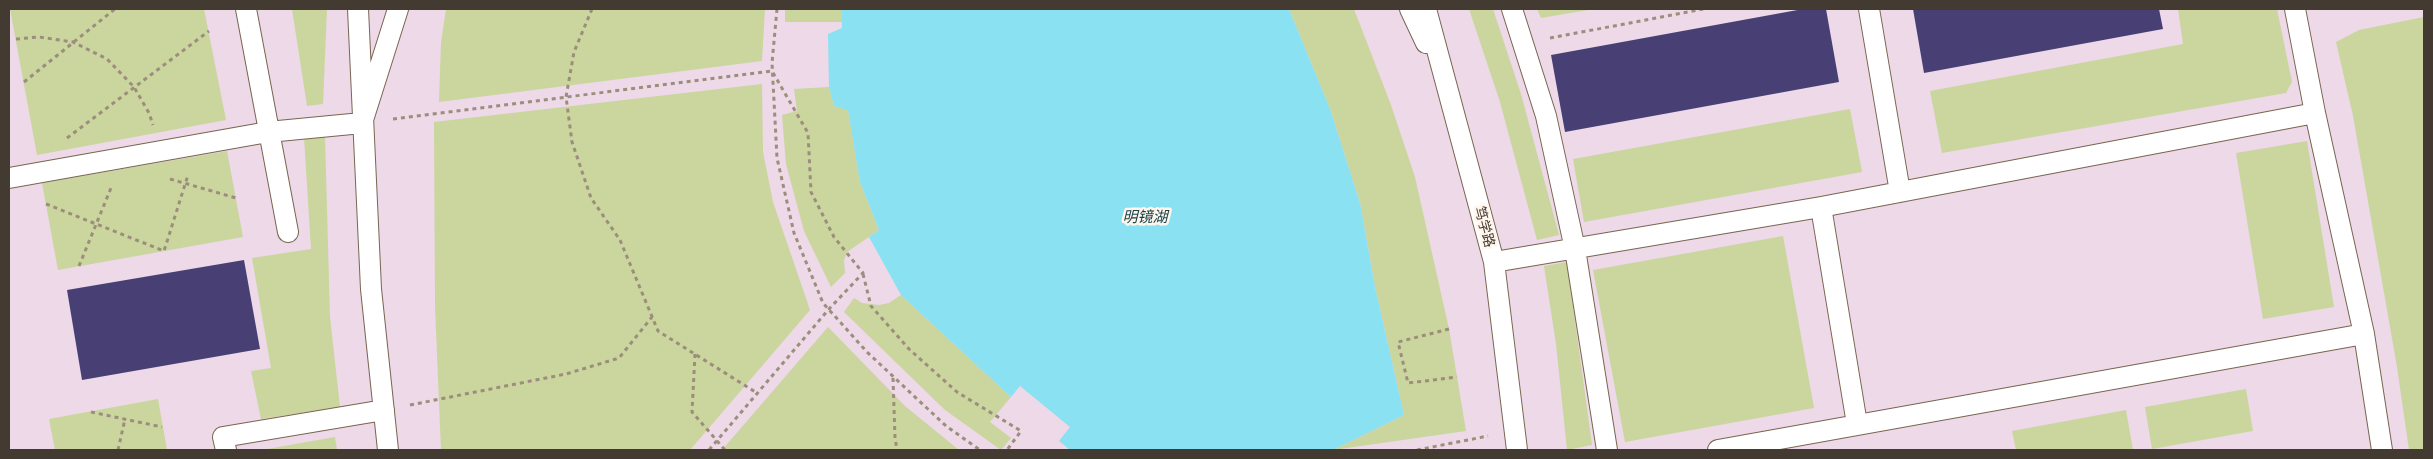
<!DOCTYPE html>
<html>
<head>
<meta charset="utf-8">
<style>
	body { margin:0 }
	#map { position:relative; width:2433px; height:459px; overflow:hidden; background:#fde5cf; font-family:"IBM Plex Sans",sans-serif }
	canvas { display:block }
	.frame { position:absolute; inset:0; border:10px solid #433a31; pointer-events:none }
</style>
</head>
<body>
<div id="map">
<canvas width="2433" height="459"></canvas>
<div class="frame"></div>
</div>
<script>
const ctx = document.querySelector('canvas').getContext('2d');
ctx.lineJoin = 'round';
function fillPath(path, color) { ctx.fillStyle = color; ctx.fill(path, 'evenodd'); }
const poly = rows => new Path2D(rows.map(r => 'M' + r).join(''));
function stroke(path, color, width, dash) { ctx.strokeStyle = color; ctx.lineWidth = width; ctx.lineCap = dash ? 'butt' : 'round'; ctx.setLineDash(dash || []); ctx.stroke(path); }
function label(font, color, halo, rows, align = 'center') {
  ctx.font = font + ' "IBM Plex Sans","Noto Sans SC",sans-serif'; ctx.lineWidth = 5; ctx.setLineDash([]); ctx.textBaseline = 'middle'; ctx.strokeStyle = halo; ctx.fillStyle = color; for (const [text, x, y, turn = 0] of rows) {
    ctx.save(); ctx.translate(x, y); ctx.rotate((+turn || 0) * Math.PI / 180); ctx.textAlign = isNaN(turn) ? turn : align; if (halo) ctx.strokeText(text, 0, 0); ctx.fillText(text, 0, 0); ctx.restore();
  }
}
const education = poly([
	[9,9,2424,9,2424,450,9,450]
]);
const green = poly([
	[10,9,204,9,226,120,37,155],
	[292,9,327,9,323,104,307,106],
	[446,9,765,9,762,61,439,102,441,43],
	[785,9,841,9,842,22,785,22],
	[1289,9,1354,9,1391,105,1415,177,1449,329,1466,431,1333,450,1404,415,1375,287,1360,203,1330,109],
	[1469,9,1493,9,1521,94,1559,235,1537,240,1500,102],
	[1537,9,1594,9,1541,18],
	[2178,9,2277,9,2292,82,2286,93,1942,153,1930,91,2183,44],
	[2424,17,2424,450,2409,450,2397,367,2353,116,2336,42,2359,30],
	[762,84,763,152,773,202,810,310,690,450,441,450,435,306,434,122],
	[829,87,834,106,848,109,860,182,879,230,847,252,844,260,845,273,831,287,804,231,786,164,782,115,797,111,794,89],
	[1850,109,1862,172,1584,222,1573,159],
	[304,137,325,137,330,317,340,407,261,419,251,371,271,368,252,258,311,249],
	[2307,141,2334,307,2263,319,2236,153],
	[227,151,243,237,58,270,42,183],
	[1783,236,1814,408,1625,442,1593,270],
	[1567,262,1592,445,1567,450,1556,344,1544,266],
	[901,295,1011,397,990,422,1011,438,1001,450,945,410,844,312,854,298,862,303,879,305,889,303],
	[828,327,905,406,959,450,722,450],
	[2246,389,2253,431,2152,449,2145,407],
	[158,399,167,450,55,450,49,419],
	[2126,410,2133,450,2016,450,2012,431],
	[335,437,337,450,267,450,267,449]
]);
const water = poly([
	[841,9,1289,9,1330,109,1360,203,1375,287,1404,415,1333,450,1070,450,1059,441,1070,427,1020,386,1011,397,901,295,869,237,879,230,860,182,848,110,834,106,829,87,828,34,842,28]
]);
const building = poly([
	[1803,9,1826,9,1839,82,1565,132,1551,55],
	[1913,9,2159,9,2163,29,1924,73],
	[244,260,260,349,82,380,67,290]
]);
const path = poly([
	[592,9,574,52,566,97,572,142,591,198,620,240,658,331,757,393],
	[777,9,772,63,777,158,794,233,823,303,867,352,946,426,980,450],
	[1550,38,1704,9],
	[16,39,39,37,73,42,107,59,134,87,149,113,153,125],
	[24,82,115,9],
	[393,119,772,71,808,133,811,192,834,237,863,273,829,309,709,450],
	[67,138,209,31],
	[170,179,236,198],
	[46,204,164,251,188,175],
	[79,266,111,188],
	[863,274,871,306,909,349,957,392,1021,431,1007,450],
	[1449,329,1398,342,1408,383,1457,377],
	[695,354,692,412,725,450],
	[893,378,895,438,897,450],
	[410,405,566,374,619,358,652,317],
	[91,412,162,427],
	[118,450,125,419],
	[1417,450,1488,436]
]);
const service = poly([
	[246,9,288,232],
	[358,9,371,289,388,450],
	[1410,9,1426,43],
	[1426,9,1494,262,1517,450],
	[1512,9,1546,116,1575,249,1607,450],
	[1869,9,1900,192],
	[9,178,268,132,362,123,398,9],
	[1821,207,1857,424],
	[1494,262,1821,207,2315,113],
	[2364,334,2382,450],
	[226,450,223,437,384,410],
	[1718,450,2364,334,2315,113,2295,9]
]);
const streetNames = [
	["笃学路",1484,227,75]
];
const waterNames = [
	["明镜湖",1145,218]
];
fillPath(education, '#edd9e8');
fillPath(green, '#cad69d');
fillPath(water, '#8ae1f2');
fillPath(building, '#484075');
stroke(service, '#796551', 22);
stroke(path, '#9d8d7d', 3, [4, 4]);
stroke(service, '#fff', 20);
label('14px', '#433a31', '#fff5ec', streetNames);
label('italic 15px', '#1a434a', '#fff5ec', waterNames);
</script>
</body>
</html>
